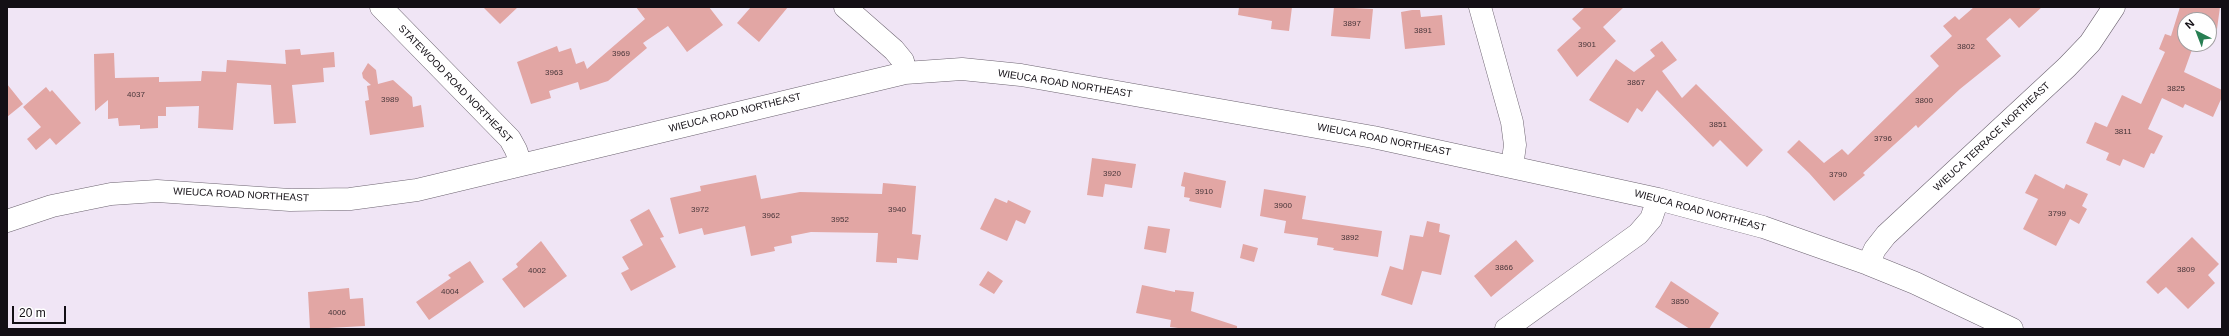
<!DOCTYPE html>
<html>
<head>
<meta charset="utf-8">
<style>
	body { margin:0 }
	#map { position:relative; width:2229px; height:336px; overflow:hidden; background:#f0e5f5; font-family:Helvetica,sans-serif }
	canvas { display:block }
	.frame { position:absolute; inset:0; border:8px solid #130f15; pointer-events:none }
	.north { position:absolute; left:2177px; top:12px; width:40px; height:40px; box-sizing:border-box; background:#fff; border:1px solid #a19fa1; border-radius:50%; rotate:318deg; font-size:11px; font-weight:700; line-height:16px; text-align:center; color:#130f15 }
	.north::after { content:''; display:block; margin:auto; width:14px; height:18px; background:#287f53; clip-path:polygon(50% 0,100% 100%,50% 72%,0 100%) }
	.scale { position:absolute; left:12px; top:306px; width:54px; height:18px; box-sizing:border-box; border:2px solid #130f15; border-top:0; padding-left:5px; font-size:12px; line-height:14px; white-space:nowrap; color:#130f15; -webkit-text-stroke:3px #fff; paint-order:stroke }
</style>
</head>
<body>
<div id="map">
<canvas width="2229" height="336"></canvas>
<div class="frame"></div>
<div class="north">N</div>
<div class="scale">20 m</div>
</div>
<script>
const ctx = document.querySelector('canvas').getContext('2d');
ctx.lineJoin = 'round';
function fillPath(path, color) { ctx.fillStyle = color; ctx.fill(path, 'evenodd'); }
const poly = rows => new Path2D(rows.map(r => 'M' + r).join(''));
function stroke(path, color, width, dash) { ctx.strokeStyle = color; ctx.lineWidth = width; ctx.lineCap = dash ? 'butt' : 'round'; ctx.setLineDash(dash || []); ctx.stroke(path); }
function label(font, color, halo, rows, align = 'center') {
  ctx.font = font + ' Helvetica,sans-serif'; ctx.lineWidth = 3.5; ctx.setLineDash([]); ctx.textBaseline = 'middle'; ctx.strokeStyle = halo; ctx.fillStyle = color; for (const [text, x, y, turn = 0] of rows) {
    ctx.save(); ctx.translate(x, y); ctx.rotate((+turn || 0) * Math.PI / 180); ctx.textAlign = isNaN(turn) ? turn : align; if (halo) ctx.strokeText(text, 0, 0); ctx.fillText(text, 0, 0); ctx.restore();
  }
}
const building = poly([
	[483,7,518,7,500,24],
	[636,7,709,7,723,25,687,52,668,26,643,43,647,48,608,81,580,90,578,82,549,91,551,98,531,104,517,62,557,46,559,52,571,48,576,64,584,61,587,69,645,19],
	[751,7,788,7,759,42,737,23],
	[1239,7,1292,7,1289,31,1271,29,1272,21,1238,15],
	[1334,7,1373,9,1370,39,1331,36],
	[1585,7,1624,7,1603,27,1616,41,1577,77,1557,50,1581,28,1572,19],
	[1974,7,2042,7,2019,28,2010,18,1986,39,2001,56,1960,89,1918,128,1916,125,1863,173,1865,175,1834,201,1809,173,1787,152,1799,140,1824,163,1842,149,1848,155,1939,66,1930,56,1952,36,1943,26,1955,16,1959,20],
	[2180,7,2220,7,2217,29,2209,26,2209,20,2185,20,2185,44,2194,44,2184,72,2222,90,2222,97,2213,117,2185,104,2183,108,2162,98,2148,129,2163,136,2154,154,2151,153,2144,168,2123,159,2120,166,2106,160,2109,153,2086,143,2095,122,2107,127,2122,95,2141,104,2165,52,2159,49,2165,34,2171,36],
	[1412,10,1420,10,1421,17,1442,15,1445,45,1405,49,1401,12],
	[1662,41,1677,60,1662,71,1682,98,1696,84,1763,150,1747,167,1720,140,1713,147,1657,90,1642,112,1637,108,1628,123,1589,100,1616,59,1634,72,1655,56,1650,50],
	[300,49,301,55,334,52,335,67,323,68,324,82,292,85,296,123,274,124,271,85,237,83,233,130,198,128,199,106,166,107,166,116,158,116,158,128,140,129,140,125,119,126,118,118,108,119,108,100,95,111,94,54,114,53,115,78,159,77,159,82,201,81,202,71,226,72,227,60,286,64,285,50],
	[368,63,376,70,378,84,393,80,412,97,413,107,421,105,424,127,370,135,365,101,369,100,367,86,371,85,363,78,362,73],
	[7,84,23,104,7,117],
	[46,87,50,92,52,90,81,123,56,145,50,138,36,150,27,139,41,127,23,107],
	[1092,158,1136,164,1132,188,1105,184,1103,197,1087,195],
	[1184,172,1226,181,1221,208,1189,201,1190,198,1184,197,1185,187,1181,186],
	[2035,174,2064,189,2066,184,2088,194,2082,206,2087,209,2079,224,2070,219,2056,246,2023,229,2038,199,2025,193],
	[756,175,761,199,800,192,882,194,883,183,916,186,912,234,921,235,918,260,897,258,897,263,876,262,878,233,811,232,791,236,792,243,774,247,775,251,751,256,745,226,704,235,702,228,679,234,670,198,701,191,700,186],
	[1264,189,1306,196,1302,219,1382,231,1378,257,1333,250,1334,248,1317,245,1318,238,1284,233,1286,221,1260,216],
	[995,198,1007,203,1008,200,1031,211,1025,224,1016,220,1007,241,980,229],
	[649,209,664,237,660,238,676,267,631,291,621,273,629,269,622,257,643,245,630,220],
	[1427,221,1440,224,1439,232,1450,235,1441,275,1422,271,1412,305,1381,295,1390,266,1403,270,1410,235,1423,237],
	[1148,226,1170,229,1166,253,1144,249],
	[2192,237,2219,264,2208,275,2215,283,2188,309,2166,287,2158,294,2146,282],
	[1516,240,1534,261,1491,297,1474,276],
	[541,241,567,276,524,308,502,279,518,267,516,264],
	[1243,244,1258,248,1254,262,1240,258],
	[470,261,484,282,429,320,416,302,451,278,448,275],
	[988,271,1003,281,994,294,979,285],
	[1671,281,1719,313,1709,329,1690,329,1655,307],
	[1142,285,1175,292,1175,290,1194,292,1191,311,1237,326,1237,329,1186,329,1170,327,1171,320,1136,313],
	[349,288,350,299,363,298,365,326,310,329,308,292]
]);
const minor = poly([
	[381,7,510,139,516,150,521,165],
	[845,7,894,50,903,61,905,73],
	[1480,7,1512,122,1515,145,1512,167],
	[7,221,52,206,111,194,157,191,290,200,350,199,417,190,905,73,962,69,1021,75,1373,137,1658,199,1763,227,1868,264,1915,283,2012,329],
	[1868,264,1875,249,1886,235,2067,67,2090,43,2114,7],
	[1506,329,1638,234,1651,219,1658,199]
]);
const numberNames = [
	["3897",1352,24],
	["3891",1423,31],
	["3901",1587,45],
	["3802",1966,47],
	["3969",621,54],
	["3963",554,73],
	["3867",1636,83],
	["3825",2176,89],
	["4037",136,95],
	["3989",390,100],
	["3800",1924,101],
	["3851",1718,125],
	["3811",2123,132],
	["3796",1883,139],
	["3920",1112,174],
	["3790",1838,175],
	["3910",1204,192],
	["3900",1283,206],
	["3972",700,210],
	["3940",897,210],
	["3799",2057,214],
	["3962",771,216],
	["3952",840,220],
	["3892",1350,238],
	["3866",1504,268],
	["3809",2186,270],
	["4002",537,271],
	["4004",450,292],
	["3850",1680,302],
	["4006",337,313]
];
const streetNames = [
	["STATEWOOD ROAD NORTHEAST",455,84,46],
	["WIEUCA ROAD NORTHEAST",1065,84,9],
	["WIEUCA ROAD NORTHEAST",735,113,-14],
	["WIEUCA TERRACE NORTHEAST",1992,137,-43],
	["WIEUCA ROAD NORTHEAST",1384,140,11],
	["WIEUCA ROAD NORTHEAST",241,195,3],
	["WIEUCA ROAD NORTHEAST",1700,211,15]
];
fillPath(building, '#e2a6a4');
stroke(minor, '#6d6471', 23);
stroke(minor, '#fff', 22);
label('8px', '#473539', null, numberNames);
label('10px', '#130f15', '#fff', streetNames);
</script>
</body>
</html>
